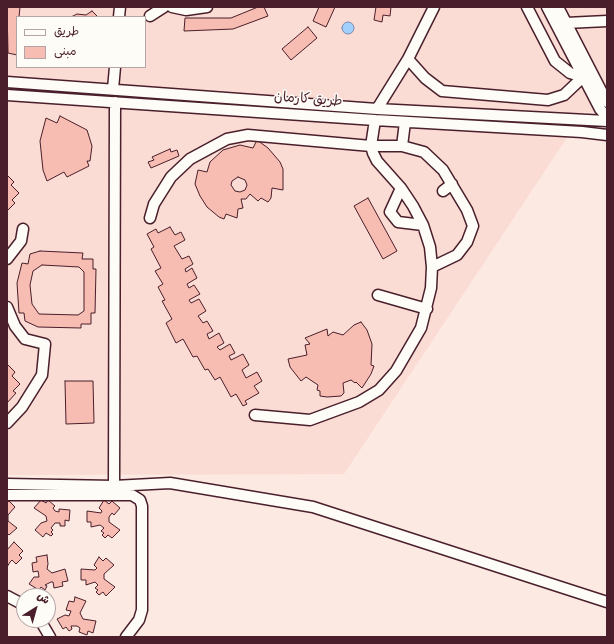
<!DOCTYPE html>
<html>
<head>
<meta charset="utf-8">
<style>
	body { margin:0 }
	#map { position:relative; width:614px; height:644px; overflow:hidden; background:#fbe9e2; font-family:Dekko,"Playpen Sans Arabic",sans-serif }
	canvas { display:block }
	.frame { position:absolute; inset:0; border:8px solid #4a1f2b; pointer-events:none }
	.legend { position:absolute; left:16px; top:16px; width:130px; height:52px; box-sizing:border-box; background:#fdfcf7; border:1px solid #b5a4a5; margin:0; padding:5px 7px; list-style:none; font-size:12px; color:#4a1f2b }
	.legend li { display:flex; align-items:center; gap:8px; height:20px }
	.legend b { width:20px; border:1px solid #b5a4a5 }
	.north { position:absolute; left:16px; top:588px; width:40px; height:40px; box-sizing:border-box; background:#fdfcf7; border:1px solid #b5a4a5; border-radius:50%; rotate:37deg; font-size:11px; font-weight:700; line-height:16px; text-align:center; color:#4a1f2b }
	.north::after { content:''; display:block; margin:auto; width:14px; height:18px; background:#4a1f2b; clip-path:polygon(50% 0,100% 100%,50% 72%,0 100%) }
</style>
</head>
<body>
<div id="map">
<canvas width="614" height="644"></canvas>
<div class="frame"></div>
<ul class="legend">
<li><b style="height:5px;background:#fdfcf7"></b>طريق</li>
<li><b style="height:11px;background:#f7bcb2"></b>مبنى</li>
</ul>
<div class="north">ش</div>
</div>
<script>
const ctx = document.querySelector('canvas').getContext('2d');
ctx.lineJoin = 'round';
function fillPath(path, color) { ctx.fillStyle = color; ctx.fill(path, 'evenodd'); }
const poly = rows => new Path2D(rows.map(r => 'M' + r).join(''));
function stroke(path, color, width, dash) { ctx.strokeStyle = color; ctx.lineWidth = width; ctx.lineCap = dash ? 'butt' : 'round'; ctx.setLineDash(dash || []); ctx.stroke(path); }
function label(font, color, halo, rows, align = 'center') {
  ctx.font = font + ' Dekko,"Playpen Sans Arabic",sans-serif'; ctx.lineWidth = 3; ctx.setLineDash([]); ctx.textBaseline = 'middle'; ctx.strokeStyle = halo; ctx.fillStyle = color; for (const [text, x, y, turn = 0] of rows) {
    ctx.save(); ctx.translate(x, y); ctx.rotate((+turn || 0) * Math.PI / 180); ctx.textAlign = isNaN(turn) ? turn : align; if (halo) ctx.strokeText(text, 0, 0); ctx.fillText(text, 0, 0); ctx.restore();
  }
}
const built = poly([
	[7,7,607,7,607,113,584,112,344,474,7,475],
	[17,17,145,17,145,67,17,67]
]);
const water = poly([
	'342 28a6 6 0 1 1 12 0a6 6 0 1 1-12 0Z'
]);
const building = poly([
	[7,7,20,7,19,17,17,17,17,55,8,53,7,7],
	[258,7,264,7,268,16,233,29,184,31,185,18,231,18,258,7],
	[319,7,335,7,326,27,313,21,319,7],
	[376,7,391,7,390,16,383,15,382,22,374,20,376,7],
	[92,11,98,17,71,17,77,14,86,15,92,11],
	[308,27,317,38,291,60,282,49,308,27],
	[60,116,87,130,92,146,90,161,87,161,89,166,67,177,64,172,47,181,43,170,40,141,46,118,57,123,60,116],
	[257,140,268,148,280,162,283,169,283,190,272,188,271,198,268,202,261,198,258,201,250,194,246,199,241,199,243,208,238,209,237,218,226,214,224,219,219,217,207,207,200,196,195,184,198,170,207,172,210,162,223,150,240,145,253,148,257,140],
	[238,177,245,180,247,185,245,190,240,192,235,191,231,185,232,181,238,177],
	[170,149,171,152,177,150,179,156,151,168,148,162,154,160,152,157,170,149],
	[7,175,14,182,11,185,19,193,12,200,15,203,7,211,7,175],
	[368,198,397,251,383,259,354,206,368,198],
	[170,227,175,235,181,232,185,240,174,246,182,259,189,256,193,264,185,269,186,272,192,268,197,278,187,284,189,288,194,285,200,294,189,300,191,303,199,299,206,311,198,316,203,323,207,321,213,331,207,334,209,339,219,333,224,343,217,347,220,350,230,344,235,353,229,356,231,360,243,354,249,365,242,370,246,378,257,372,262,381,254,386,259,393,245,401,247,404,243,406,236,394,231,397,220,377,215,380,208,369,205,370,197,356,193,357,183,339,176,343,166,323,172,319,162,301,165,300,158,287,163,284,155,271,161,268,151,249,154,247,147,234,156,229,158,233,170,227],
	[40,251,83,253,82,259,93,259,93,269,96,269,95,313,91,313,91,324,81,324,81,328,38,327,25,321,24,313,19,313,17,283,22,263,28,264,30,254,40,251],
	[42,265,79,267,84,272,84,311,78,315,39,314,32,304,30,285,33,271,42,265],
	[361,322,367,330,372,344,371,365,374,366,371,374,362,388,356,382,355,383,351,380,343,383,344,393,341,396,327,397,320,396,320,391,317,390,318,385,306,377,301,381,290,367,288,359,307,355,305,345,310,344,305,338,327,329,328,336,333,332,343,335,354,325,361,322],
	[7,364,15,372,12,376,20,384,13,391,16,393,7,403,7,364],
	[65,381,93,381,94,423,66,424,65,381],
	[41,500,46,503,48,500,55,506,53,508,55,511,59,512,59,509,70,510,69,521,65,520,65,526,60,526,60,523,55,523,51,528,53,530,51,532,53,534,51,536,46,533,43,537,35,530,41,523,47,521,46,516,34,508,41,500],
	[104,500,109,504,112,501,120,508,114,515,112,513,109,517,109,522,120,530,112,538,108,535,105,538,102,535,104,533,101,531,104,528,100,525,91,527,91,522,87,522,87,511,101,513,102,511,99,508,104,500],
	[9,501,15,507,8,515,8,521,17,528,9,535,7,533,7,503,9,501],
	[14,542,23,551,19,555,22,558,16,564,12,560,10,562,7,567,7,550,14,542],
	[47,555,48,564,47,569,52,573,65,569,68,581,62,582,63,586,54,588,53,582,51,582,45,585,47,586,45,590,41,587,39,590,29,584,34,577,39,577,38,571,33,572,32,563,37,562,36,557,47,555],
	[99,557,103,561,106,558,114,565,104,574,104,579,115,587,106,596,103,592,99,595,96,592,98,590,95,588,98,585,95,582,86,585,86,580,81,580,81,569,95,570,97,568,94,565,99,557],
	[75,597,86,601,80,613,83,619,96,621,93,633,88,631,87,635,79,632,80,628,77,626,71,626,72,629,69,631,66,627,63,629,57,619,65,615,69,616,71,611,66,610,69,601,74,602,75,597]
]);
const minor = poly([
	[172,7,186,10,207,7],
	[434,7,408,59,425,78,442,91,548,100,564,95,583,77,570,73,555,61,527,7],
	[547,7,600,109,607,117],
	[558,7,607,102],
	[150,16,164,7],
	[119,17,120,7],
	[566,23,607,21],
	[7,82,377,109,607,121],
	[113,89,115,67],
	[7,95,375,120,582,132,607,135],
	[377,109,408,59],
	[402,146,405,122],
	[401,188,390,212,398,222,423,225],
	[443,191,452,184],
	[150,218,154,204,171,177,190,159,227,139,248,135,371,146,402,146,424,152,443,170,467,210,473,226,467,242,457,255,432,267],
	[7,259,21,241,23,229],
	[378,295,427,309],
	[7,307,15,326,25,339,45,344,42,375,22,407,7,423],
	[255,415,310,420,359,402,379,390,396,371,421,328,431,288,432,267,430,247,423,225,413,206,401,188,377,161,373,153,371,146,375,120],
	[7,484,114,486,170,483,313,507,607,602],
	[114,486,115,102],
	[7,495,132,495,140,500,142,506,142,610,139,620,126,637],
	[7,596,24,605],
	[40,620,50,637]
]);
const streetNames = [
	["طريق كارمان",308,101,4]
];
fillPath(built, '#fadcd4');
fillPath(water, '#a2d0fd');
stroke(water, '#7f89a9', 1);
fillPath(building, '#f7bcb2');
stroke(building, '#4a1f2b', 1);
stroke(minor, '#4a1f2b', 13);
stroke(minor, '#fdfcf7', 10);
label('14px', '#4a1f2b', '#fdfcf7', streetNames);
</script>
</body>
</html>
